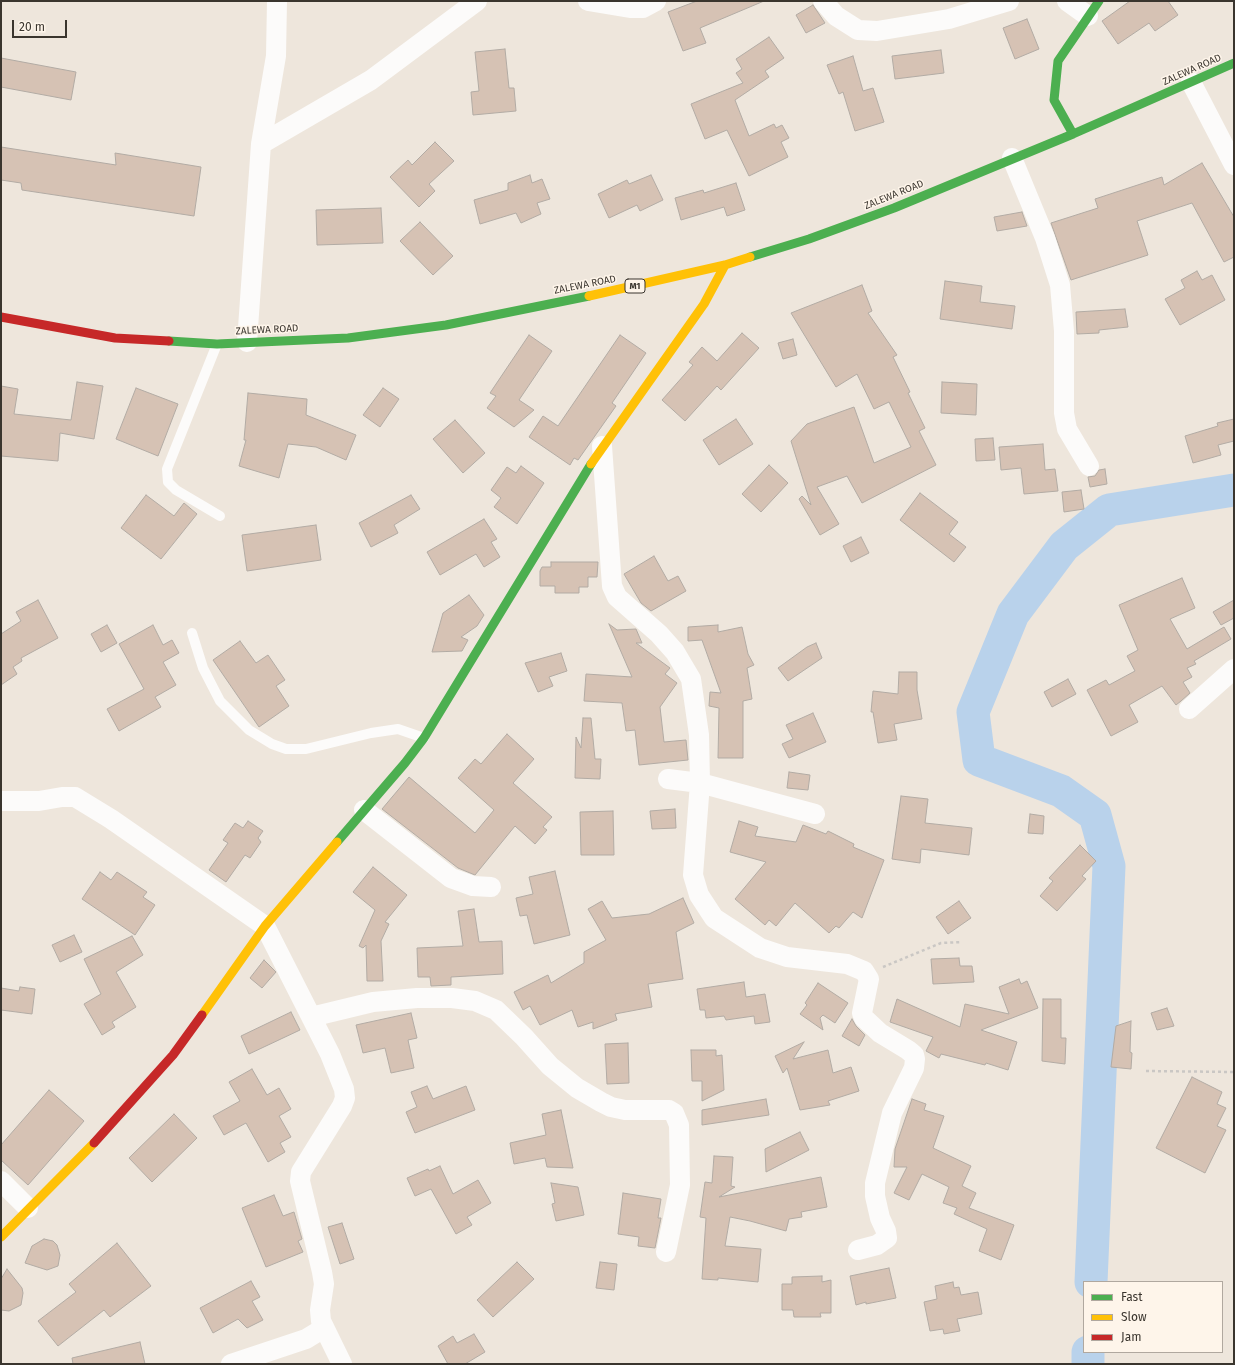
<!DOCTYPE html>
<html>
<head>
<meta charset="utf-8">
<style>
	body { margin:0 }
	#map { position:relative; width:1235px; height:1365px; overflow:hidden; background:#eee6dc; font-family:"Fira Sans",sans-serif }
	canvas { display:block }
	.frame { position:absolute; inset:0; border:2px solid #3a352e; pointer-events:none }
	.legend { position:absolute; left:1083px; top:1281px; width:140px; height:72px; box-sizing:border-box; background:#fef5ea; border:1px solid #b0a89f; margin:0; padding:5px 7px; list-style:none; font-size:12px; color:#3a352e }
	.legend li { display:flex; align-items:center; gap:8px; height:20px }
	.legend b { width:20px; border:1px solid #b0a89f }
	.scale { position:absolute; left:12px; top:20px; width:55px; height:18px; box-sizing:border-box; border:2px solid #3a352e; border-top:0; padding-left:5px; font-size:12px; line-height:14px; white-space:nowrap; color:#3a352e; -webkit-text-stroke:3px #fef5ea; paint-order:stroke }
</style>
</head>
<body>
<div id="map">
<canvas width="1235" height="1365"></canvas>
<div class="frame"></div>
<ul class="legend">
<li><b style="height:5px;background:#4caf50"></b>Fast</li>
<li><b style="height:5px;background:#ffc107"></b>Slow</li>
<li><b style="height:5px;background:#c62828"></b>Jam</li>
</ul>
<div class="scale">20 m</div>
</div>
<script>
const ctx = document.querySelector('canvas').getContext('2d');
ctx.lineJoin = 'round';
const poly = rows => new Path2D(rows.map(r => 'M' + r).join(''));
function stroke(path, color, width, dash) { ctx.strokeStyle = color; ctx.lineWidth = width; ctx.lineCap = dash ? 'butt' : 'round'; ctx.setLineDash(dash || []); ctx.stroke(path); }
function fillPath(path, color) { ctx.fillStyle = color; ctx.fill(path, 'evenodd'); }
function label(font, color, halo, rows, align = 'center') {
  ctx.font = font + ' "Fira Sans",sans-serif'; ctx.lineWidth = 3; ctx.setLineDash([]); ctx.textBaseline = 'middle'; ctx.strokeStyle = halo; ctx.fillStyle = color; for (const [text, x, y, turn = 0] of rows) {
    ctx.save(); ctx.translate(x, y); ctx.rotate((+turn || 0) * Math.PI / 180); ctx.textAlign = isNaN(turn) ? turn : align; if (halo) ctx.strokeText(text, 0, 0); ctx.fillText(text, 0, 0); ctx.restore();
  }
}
const river = poly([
	[1091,1282,1109,866,1095,815,1061,791,979,760,973,712,1013,614,1064,546,1109,510,1234,490],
	[1088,1364,1088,1352]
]);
const building = poly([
	[697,1,764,1,700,28,706,43,683,51,668,12,697,1],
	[1130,1,1168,1,1178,15,1155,31,1149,23,1118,44,1102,21,1130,1],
	[813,5,825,23,806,33,796,15,813,5],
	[1027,19,1039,49,1015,59,1003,28,1027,19],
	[769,37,784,58,765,71,769,77,735,100,749,136,774,124,776,128,782,125,789,138,781,142,788,157,749,176,727,130,705,139,691,104,743,83,736,73,742,69,736,59,769,37],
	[505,49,509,88,514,88,516,111,473,115,471,92,479,91,475,52,505,49],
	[941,50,944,73,895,79,892,56,941,50],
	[853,56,863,91,873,88,884,122,855,131,843,92,839,94,827,65,853,56],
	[1,58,76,72,71,100,1,87,1,58],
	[435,142,454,161,429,184,435,191,419,207,390,177,408,160,412,165,435,142],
	[1,147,116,165,115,153,201,167,194,216,22,190,21,183,1,180,1,147],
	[1202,163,1234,217,1234,257,1224,262,1192,203,1137,221,1148,255,1071,280,1051,223,1098,208,1095,199,1162,177,1164,185,1202,163],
	[530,175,532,183,542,179,550,199,537,203,541,214,521,223,516,213,480,224,474,200,508,190,508,183,530,175],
	[651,175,663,200,640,211,637,205,609,218,598,194,627,180,629,184,651,175],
	[736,183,745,210,727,216,724,207,681,220,675,198,703,190,704,193,736,183],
	[381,208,383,243,317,245,316,210,381,208],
	[1022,212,1027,226,997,231,994,217,1022,212],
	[420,222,453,256,433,275,400,241,420,222],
	[1197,271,1202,280,1212,275,1225,300,1180,325,1165,299,1185,288,1181,280,1197,271],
	[945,281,982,286,980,302,1015,306,1012,329,940,319,945,281],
	[862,285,872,311,868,313,897,355,893,357,910,392,908,393,925,428,919,431,936,465,862,503,847,476,817,487,839,524,820,535,799,499,802,496,811,505,791,441,807,424,854,407,874,463,911,447,889,402,874,409,857,374,836,387,791,313,862,285],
	[1125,309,1128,327,1099,330,1099,333,1077,334,1076,312,1125,309],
	[742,333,759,348,721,390,717,386,685,421,662,400,693,365,689,362,702,347,717,361,742,333],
	[529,335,552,351,519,400,534,410,514,427,487,408,496,396,490,393,529,335],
	[620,335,646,353,612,403,616,406,578,460,574,458,570,465,529,437,543,416,558,426,620,335],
	[793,339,797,355,783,359,778,343,793,339],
	[77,382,103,386,94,439,60,433,58,461,1,456,1,386,18,389,14,414,71,420,77,382],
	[942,382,977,384,976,415,941,413,942,382],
	[136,388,178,404,158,456,116,439,136,388],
	[383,388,399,399,380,427,363,415,383,388],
	[248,393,307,399,306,415,356,435,346,460,316,447,288,444,279,478,239,466,246,440,244,440,248,393],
	[736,419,753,444,719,465,703,440,736,419],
	[1234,419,1234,441,1218,445,1221,455,1193,463,1185,436,1218,426,1217,423,1234,419],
	[455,420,485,453,463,473,433,439,455,420],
	[993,438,995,460,976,461,975,439,993,438],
	[1043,444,1045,470,1055,469,1058,491,1024,494,1021,468,1001,470,999,447,1043,444],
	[769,465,788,483,761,512,742,494,769,465],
	[521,466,544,483,517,524,494,507,501,498,491,490,507,467,516,473,521,466],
	[1105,469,1107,484,1090,487,1088,477,1095,476,1099,470,1105,469],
	[1081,490,1084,509,1064,512,1062,492,1081,490],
	[920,493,958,522,949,534,966,547,954,562,900,520,920,493],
	[146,495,174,516,184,503,197,514,161,559,121,528,146,495],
	[411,495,420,509,394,525,398,533,371,547,359,523,411,495],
	[484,519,497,539,491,542,500,557,484,567,476,554,440,575,427,552,484,519],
	[316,525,321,560,247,571,242,535,316,525],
	[861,537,869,553,851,562,843,546,861,537],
	[654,556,668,581,678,576,686,591,651,611,641,603,624,574,654,556],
	[551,562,598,562,597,577,588,577,588,587,579,587,579,593,555,593,555,586,540,586,540,571,542,567,551,567,551,562],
	[1182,578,1195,608,1170,619,1187,649,1224,627,1231,639,1194,661,1196,664,1187,668,1192,677,1183,682,1190,693,1181,701,1176,705,1162,686,1129,705,1138,722,1111,736,1087,690,1106,680,1109,685,1135,671,1127,656,1138,650,1119,605,1182,578],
	[469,595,484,615,477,626,461,637,468,640,462,651,432,652,443,613,469,595],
	[38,600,58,638,21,658,22,661,13,667,17,674,1,685,1,634,21,621,16,612,38,600],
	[1234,600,1234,618,1221,625,1213,612,1234,600],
	[609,624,617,630,636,629,642,643,636,643,670,668,665,674,677,683,660,707,664,742,686,740,688,760,639,765,635,730,626,731,622,703,584,701,586,674,632,677,609,624],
	[107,625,117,643,101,652,91,634,107,625],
	[153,625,163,645,172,640,179,653,163,662,176,685,155,697,161,707,119,731,107,709,144,689,119,644,153,625],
	[718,625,718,632,742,627,748,654,754,665,747,668,752,699,743,701,743,758,718,758,719,708,709,706,710,692,721,693,702,640,688,641,688,627,718,625],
	[240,641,256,663,268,655,285,680,276,686,289,706,259,727,213,660,240,641],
	[816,643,822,658,788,681,778,668,807,647,816,643],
	[561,653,567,671,549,677,553,686,538,692,525,663,561,653],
	[899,672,917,672,917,690,922,719,894,724,897,740,878,743,873,712,871,712,873,691,898,694,899,672],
	[1068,679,1076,694,1052,707,1044,692,1068,679],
	[813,713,826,742,789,758,782,744,793,739,786,725,813,713],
	[583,718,591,718,595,759,601,759,600,779,575,778,576,737,581,748,583,718],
	[507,734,534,759,513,783,552,817,543,827,547,830,535,844,515,826,475,875,458,868,382,809,409,777,475,833,494,810,458,778,475,759,481,764,507,734],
	[789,772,810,775,808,790,787,788,789,772],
	[901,796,928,799,925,823,972,828,969,855,921,849,920,863,892,859,901,796],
	[675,809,676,828,652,829,650,811,675,809],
	[613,811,614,855,581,855,580,812,613,811],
	[1030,814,1044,816,1043,834,1028,833,1030,814],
	[248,821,263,831,258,838,261,842,250,858,245,855,226,882,209,870,228,843,223,840,235,823,243,828,248,821],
	[739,821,758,827,755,836,796,842,803,825,826,834,828,831,854,844,853,847,884,860,862,918,853,912,839,928,836,926,829,933,795,903,776,926,769,920,765,925,735,899,766,862,730,852,739,821],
	[1080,845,1096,861,1082,876,1086,879,1057,911,1040,896,1053,881,1049,878,1080,845],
	[373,867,407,895,385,922,389,924,381,941,383,981,367,981,366,945,363,948,359,946,375,910,353,892,373,867],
	[555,871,570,935,534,944,527,915,520,916,516,898,533,894,529,877,555,871],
	[100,872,111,880,117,872,147,892,143,897,155,905,135,935,82,899,100,872],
	[683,898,694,923,676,932,683,979,648,984,652,1007,615,1014,617,1020,593,1029,593,1022,578,1027,572,1010,540,1025,530,1006,523,1010,514,992,548,975,551,983,584,963,584,952,606,940,588,909,602,901,612,918,649,914,683,898],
	[959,901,971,918,948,934,936,917,959,901],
	[474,909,479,942,502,941,503,974,451,977,451,985,431,986,430,977,418,977,417,948,463,946,458,911,474,909],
	[74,935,82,952,60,962,52,945,74,935],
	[132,936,143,955,116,972,136,1007,112,1022,115,1027,102,1035,84,1004,101,994,84,959,132,936],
	[959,958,960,966,972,966,974,982,933,984,931,959,959,958],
	[264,960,276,972,262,988,250,978,264,960],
	[1019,979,1021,984,1027,981,1038,1008,981,1030,1017,1042,1008,1070,986,1063,985,1065,941,1054,939,1058,926,1051,933,1037,890,1022,897,999,960,1027,965,1004,1009,1014,999,987,1019,979],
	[744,982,746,997,765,994,770,1022,755,1024,754,1016,726,1020,724,1016,706,1018,705,1010,700,1010,697,989,744,982],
	[818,983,848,1003,835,1023,823,1015,820,1018,823,1030,800,1014,807,1005,805,1003,818,983],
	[20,987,35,989,32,1014,1,1010,1,988,19,991,20,987],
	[1043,999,1061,999,1061,1038,1066,1038,1065,1064,1042,1061,1043,999],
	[1167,1008,1174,1026,1157,1030,1151,1013,1167,1008],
	[291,1012,300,1030,249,1054,241,1036,291,1012],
	[411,1013,417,1038,408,1040,414,1068,391,1073,385,1048,363,1053,356,1025,411,1013],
	[852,1019,856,1026,865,1035,859,1046,842,1036,852,1019],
	[1131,1021,1130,1052,1132,1053,1131,1069,1111,1067,1116,1026,1131,1021],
	[804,1042,793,1059,828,1050,833,1073,851,1067,859,1091,828,1101,830,1105,800,1110,787,1068,783,1073,775,1056,804,1042],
	[628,1043,629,1083,607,1084,605,1044,628,1043],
	[691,1050,716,1050,716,1056,722,1055,724,1090,702,1101,702,1081,692,1081,691,1050],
	[252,1069,267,1095,279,1088,291,1109,279,1116,291,1137,280,1143,285,1152,268,1162,246,1123,224,1135,213,1116,240,1101,229,1082,252,1069],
	[1192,1077,1222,1092,1217,1104,1226,1108,1217,1126,1226,1130,1205,1173,1156,1148,1192,1077],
	[427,1086,433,1099,466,1086,475,1110,415,1133,406,1112,417,1107,411,1092,427,1086],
	[49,1090,84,1121,28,1185,1,1160,1,1145,49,1090],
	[766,1099,769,1115,702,1125,702,1110,766,1099],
	[912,1099,926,1104,924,1110,944,1116,933,1148,971,1166,962,1186,976,1193,969,1208,1014,1225,1001,1260,979,1251,987,1229,954,1214,957,1208,943,1203,949,1187,922,1174,909,1200,894,1193,907,1167,894,1167,895,1149,912,1099],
	[561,1110,573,1168,547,1167,545,1158,514,1164,510,1143,546,1135,542,1114,561,1110],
	[174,1114,197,1138,152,1182,129,1158,174,1114],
	[800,1132,809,1150,766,1172,765,1149,800,1132],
	[714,1156,733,1157,731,1186,735,1187,719,1197,821,1177,827,1207,801,1212,802,1217,789,1219,786,1231,750,1221,730,1217,725,1246,761,1249,758,1282,718,1278,718,1280,702,1279,706,1218,700,1217,705,1182,712,1183,714,1156],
	[440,1166,453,1194,478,1180,491,1203,467,1217,472,1225,456,1234,431,1189,415,1196,407,1178,428,1169,429,1171,440,1166],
	[551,1183,578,1187,584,1215,556,1221,552,1204,555,1203,551,1183],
	[623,1193,661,1199,658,1218,661,1218,655,1248,638,1246,639,1237,618,1234,623,1193],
	[274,1195,283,1216,294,1212,302,1239,298,1241,303,1252,266,1267,242,1208,274,1195],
	[342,1223,354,1259,340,1264,328,1227,342,1223],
	[44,1239,53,1241,57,1245,60,1255,58,1266,47,1270,25,1263,32,1246,44,1239],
	[117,1243,151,1286,110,1317,104,1310,58,1346,38,1321,76,1292,69,1284,117,1243],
	[517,1262,534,1279,493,1317,477,1300,517,1262],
	[600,1262,617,1264,614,1290,596,1288,600,1262],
	[889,1268,896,1298,866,1304,866,1302,856,1305,850,1276,889,1268],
	[7,1269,22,1288,23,1293,21,1305,9,1311,1,1310,1,1279,7,1269],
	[822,1276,822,1282,831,1280,831,1313,820,1313,821,1317,794,1317,793,1310,782,1310,782,1284,792,1284,792,1277,822,1276],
	[251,1281,260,1297,252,1301,263,1320,247,1328,238,1319,213,1333,200,1308,251,1281],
	[953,1282,954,1288,959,1287,961,1295,978,1292,982,1314,957,1319,960,1331,944,1334,943,1329,930,1331,924,1302,937,1299,935,1286,953,1282],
	[474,1334,485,1352,465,1364,448,1364,438,1346,453,1336,457,1343,474,1334],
	[140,1342,145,1364,73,1364,72,1358,140,1342]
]);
const path = poly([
	[883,967,941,943,962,942],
	[1146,1071,1234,1072]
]);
const lane = poly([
	[217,344,167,469,168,482,176,490,220,516],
	[192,633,203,668,220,701,249,730,272,744,286,749,306,749,371,733,398,729,424,738]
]);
const street = poly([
	[588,1,630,8,643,8,656,1],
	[823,1,836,16,858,30,877,31,949,19,1009,1],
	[1067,1,1088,16],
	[1191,82,1234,165],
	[261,144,276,56,277,1],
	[1012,158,1045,238,1060,285,1064,331,1064,413,1067,429,1089,466],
	[247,342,261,144,371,80,477,1],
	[602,446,612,586,617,597,659,634,675,652,691,679,699,735,700,783,693,875,699,895,714,918,760,948,787,957,847,964,864,971,869,979,862,1013,864,1018,880,1033,908,1050,914,1055,915,1059,914,1068,892,1113,875,1183,875,1196,880,1218,886,1231,887,1238,877,1245,858,1250],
	[1189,709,1234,669],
	[668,779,700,783,815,814],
	[1,801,39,801,62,797,75,797,111,819,265,926,330,1054,344,1089,345,1098,342,1106,301,1172,300,1181,322,1272,324,1284,320,1310,321,1321,342,1364],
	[364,810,451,878,473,886,491,887],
	[311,1017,373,1002,417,998,452,998,475,1001,496,1010,524,1037,550,1066,577,1088,601,1102,611,1107,625,1110,669,1110,674,1113,679,1125,680,1185,666,1252],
	[1,1181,28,1208],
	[231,1364,306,1339,324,1328]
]);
const fast = poly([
	[1073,134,1054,100,1058,61,1099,1],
	[750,257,809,239,894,208,1073,134,1234,63],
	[169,341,217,344,348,338,446,325,589,296],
	[337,842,405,763,424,738,591,464]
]);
const slow = poly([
	[589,296,725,265,750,257],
	[591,464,704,304,725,265],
	[202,1015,265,926,337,842],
	[1,1237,94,1143]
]);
const jam = poly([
	[1,317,115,338,169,341],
	[94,1143,173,1055,202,1015]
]);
const shields = [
	[635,286,20]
];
const shieldNames = [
	["M1",635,286]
];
const streetNames = [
	["ZALEWA ROAD",1192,70,-24],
	["ZALEWA ROAD",894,195,-22],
	["ZALEWA ROAD",585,285,-11],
	["ZALEWA ROAD",267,330,-3]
];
stroke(river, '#b9d2eb', 33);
fillPath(building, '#d6c2b4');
stroke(building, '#b2aba4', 1);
stroke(path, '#cac7c4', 2.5, [3, 3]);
stroke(lane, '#fcfbfa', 10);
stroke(street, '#fcfbfa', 20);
stroke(fast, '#4caf50', 9);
stroke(slow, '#ffc107', 9);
stroke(jam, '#c62828', 9);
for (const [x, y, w] of shields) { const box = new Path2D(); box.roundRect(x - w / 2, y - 7, w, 14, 3); ctx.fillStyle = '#fef5ea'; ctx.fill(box); stroke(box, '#3a352e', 1); }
label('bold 9px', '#3a352e', null, shieldNames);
label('10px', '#3a352e', '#fef5ea', streetNames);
</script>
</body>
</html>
